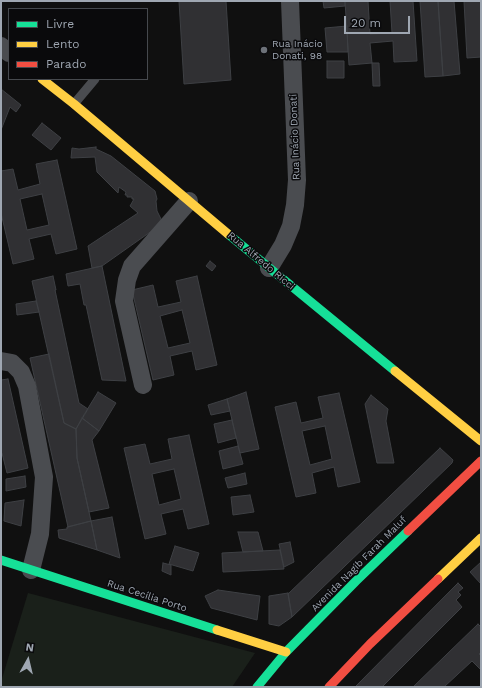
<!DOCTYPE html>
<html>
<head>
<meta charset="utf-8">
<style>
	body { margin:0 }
	#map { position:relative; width:482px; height:688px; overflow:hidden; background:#101010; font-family:"Work Sans",sans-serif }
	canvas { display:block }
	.frame { position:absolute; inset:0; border:2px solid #9fa7b2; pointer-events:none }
	.legend { position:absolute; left:8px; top:8px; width:140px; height:72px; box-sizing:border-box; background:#0a0a0c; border:1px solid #46494e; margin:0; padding:5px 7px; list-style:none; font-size:12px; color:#9fa7b2 }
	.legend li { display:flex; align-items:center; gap:8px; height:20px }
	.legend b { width:20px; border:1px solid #46494e }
	.north { position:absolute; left:8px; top:640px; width:40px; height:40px; -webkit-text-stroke:3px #0a0a0c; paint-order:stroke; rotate:8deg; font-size:11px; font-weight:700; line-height:16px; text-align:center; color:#9fa7b2 }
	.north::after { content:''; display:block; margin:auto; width:14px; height:18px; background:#9fa7b2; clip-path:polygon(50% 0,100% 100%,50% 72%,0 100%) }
	.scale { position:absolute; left:344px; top:16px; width:66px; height:18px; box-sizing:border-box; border:2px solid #9fa7b2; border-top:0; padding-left:5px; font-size:12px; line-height:14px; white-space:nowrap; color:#9fa7b2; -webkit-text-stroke:3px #0a0a0c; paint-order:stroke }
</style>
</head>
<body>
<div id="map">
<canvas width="482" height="688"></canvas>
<div class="frame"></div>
<ul class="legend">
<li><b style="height:5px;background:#16e098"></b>Livre</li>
<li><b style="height:5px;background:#ffcf43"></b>Lento</li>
<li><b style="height:5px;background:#f24e42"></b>Parado</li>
</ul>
<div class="north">N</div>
<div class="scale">20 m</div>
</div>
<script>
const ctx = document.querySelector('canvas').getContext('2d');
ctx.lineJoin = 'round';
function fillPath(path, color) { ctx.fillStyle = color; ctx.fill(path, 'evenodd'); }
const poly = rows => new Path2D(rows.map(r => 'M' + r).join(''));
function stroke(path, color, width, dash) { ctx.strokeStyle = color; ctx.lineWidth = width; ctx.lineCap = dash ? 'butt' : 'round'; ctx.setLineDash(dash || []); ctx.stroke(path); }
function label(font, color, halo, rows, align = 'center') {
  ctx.font = font + ' "Work Sans",sans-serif'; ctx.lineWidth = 3; ctx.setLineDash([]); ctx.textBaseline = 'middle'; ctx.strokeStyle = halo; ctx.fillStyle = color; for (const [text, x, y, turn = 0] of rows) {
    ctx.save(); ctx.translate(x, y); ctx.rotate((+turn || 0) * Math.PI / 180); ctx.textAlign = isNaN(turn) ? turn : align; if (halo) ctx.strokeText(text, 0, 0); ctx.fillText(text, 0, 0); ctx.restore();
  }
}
const green = poly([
	[28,593,255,653,232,687,1,687,1,682]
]);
const building = poly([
	[179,1,226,1,231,80,184,84,179,1],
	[323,1,345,1,345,6,324,8,323,1],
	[345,1,368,1,370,34,392,33,390,1,413,1,417,61,394,62,393,41,370,43,372,63,349,65,345,1],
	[420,1,438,1,443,76,425,77,420,1],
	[438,1,454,1,460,74,443,76,438,1],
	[464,1,481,1,481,57,467,58,464,1],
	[347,26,348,52,327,52,325,28,347,26],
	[327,61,344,61,344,78,327,78,327,61],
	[372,63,379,63,380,86,373,86,372,63],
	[1,89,21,105,16,112,10,107,1,130,1,89],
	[42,123,61,138,51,150,32,135,42,123],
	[96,147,96,149,111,156,155,191,157,199,156,201,157,211,163,223,102,266,92,268,88,246,138,213,130,206,134,199,132,199,132,197,127,197,127,195,125,195,126,192,119,187,118,193,97,172,95,157,71,158,72,148,79,149,96,147],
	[57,160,77,249,56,254,51,234,29,239,34,259,13,264,1,213,1,171,13,169,18,190,40,184,36,164,57,160],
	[42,194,49,225,27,230,20,199,42,194],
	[210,261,216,266,212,271,206,266,210,261],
	[102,266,126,381,102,380,86,305,84,305,80,284,68,286,66,274,102,266],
	[53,276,56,290,55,290,79,403,88,409,76,429,64,423,32,281,53,276],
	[197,276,217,365,196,370,192,351,170,356,174,375,153,380,132,290,153,285,158,307,181,302,176,281,197,276],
	[182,310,190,343,168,348,160,316,182,310],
	[36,301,39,312,17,315,16,304,36,301],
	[49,354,64,423,76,429,77,458,91,521,68,527,30,358,49,354],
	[8,379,28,468,7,473,2,453,1,453,1,380,8,379],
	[98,392,116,403,99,431,82,418,98,392],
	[246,392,259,449,240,453,227,399,246,392],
	[339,393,360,482,338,487,334,467,312,473,316,493,296,497,275,407,296,402,301,423,323,418,318,397,339,393],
	[325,426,332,459,310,465,302,431,325,426],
	[371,395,388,409,386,421,394,463,377,463,365,404,371,395],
	[227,399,230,411,211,415,208,405,227,399],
	[82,418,99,431,92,440,109,508,89,512,77,458,76,429,82,418],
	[232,420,236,438,218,443,214,424,232,420],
	[189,435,209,524,188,529,183,509,161,514,166,534,145,539,124,448,145,444,150,464,172,459,168,439,189,435],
	[174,469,181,499,159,505,152,474,174,469],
	[238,446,243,464,223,469,219,451,238,446],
	[440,448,453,460,452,463,292,617,288,594,440,448],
	[245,473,247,484,228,488,225,478,245,473],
	[25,476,26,487,6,491,6,479,25,476],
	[250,495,254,512,233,515,231,497,250,495],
	[24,500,21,526,4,521,5,503,24,500],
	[112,517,120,558,97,550,91,521,112,517],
	[91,521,97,550,59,538,58,530,67,529,67,527,91,521],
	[238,532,258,532,263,551,243,552,238,532],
	[290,542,294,562,284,567,279,544,290,542],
	[175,546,199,553,193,571,169,564,175,546],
	[280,550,284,569,223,572,222,553,280,550],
	[481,562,481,584,470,572,481,562],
	[163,563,171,565,171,575,162,571,163,563],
	[458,583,463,588,458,592,461,595,456,600,462,607,382,687,355,687,458,583],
	[218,590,260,596,257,620,211,608,205,596,218,590],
	[288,593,292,617,279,626,269,624,269,596,288,593],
	[478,624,481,627,481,652,479,654,481,656,481,670,472,661,444,687,413,687,478,624]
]);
const lane = poly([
	[74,104,95,79]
]);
const street = poly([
	[1,46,9,53],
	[269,268,283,245,291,226,295,205,297,180,290,1],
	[1,361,12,363,21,372,27,386,44,477,40,534,31,570],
	[143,385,124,301,127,280,132,266,189,201]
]);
const fast = poly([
	[228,234,395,371],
	[1,560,217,630],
	[257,687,286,652,356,581,408,531]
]);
const slow = poly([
	[42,79,74,104,228,234],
	[395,371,481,441],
	[438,579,481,538],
	[217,630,286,652]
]);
const jam = poly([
	[408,531,481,461],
	[329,687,370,644,438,579]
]);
const markers = [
	[264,50,4,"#6d7279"]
];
const poiNames = [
	["Rua Inácio",272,44],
	["Donati, 98",272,56]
];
const streetNames = [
	["Rua Inácio Donati",295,137,-92],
	["Rua Alfredo Ricci",261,261,40],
	["Avenida Nagib Farah Maluf",359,564,-45],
	["Rua Cecília Porto",147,596,18]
];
fillPath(green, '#1a201a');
fillPath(building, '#303033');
stroke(building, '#3e4044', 1);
stroke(lane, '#4a4c50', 9);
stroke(street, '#4a4c50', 18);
stroke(fast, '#16e098', 9);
stroke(slow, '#ffcf43', 9);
stroke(jam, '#f24e42', 9);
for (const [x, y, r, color] of markers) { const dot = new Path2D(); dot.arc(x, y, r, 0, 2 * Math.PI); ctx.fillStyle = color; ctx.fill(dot); stroke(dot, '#0a0a0c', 1.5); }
label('10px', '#9fa7b2', '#0a0a0c', poiNames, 'left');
label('10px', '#9fa7b2', '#0a0a0c', streetNames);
</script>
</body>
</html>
